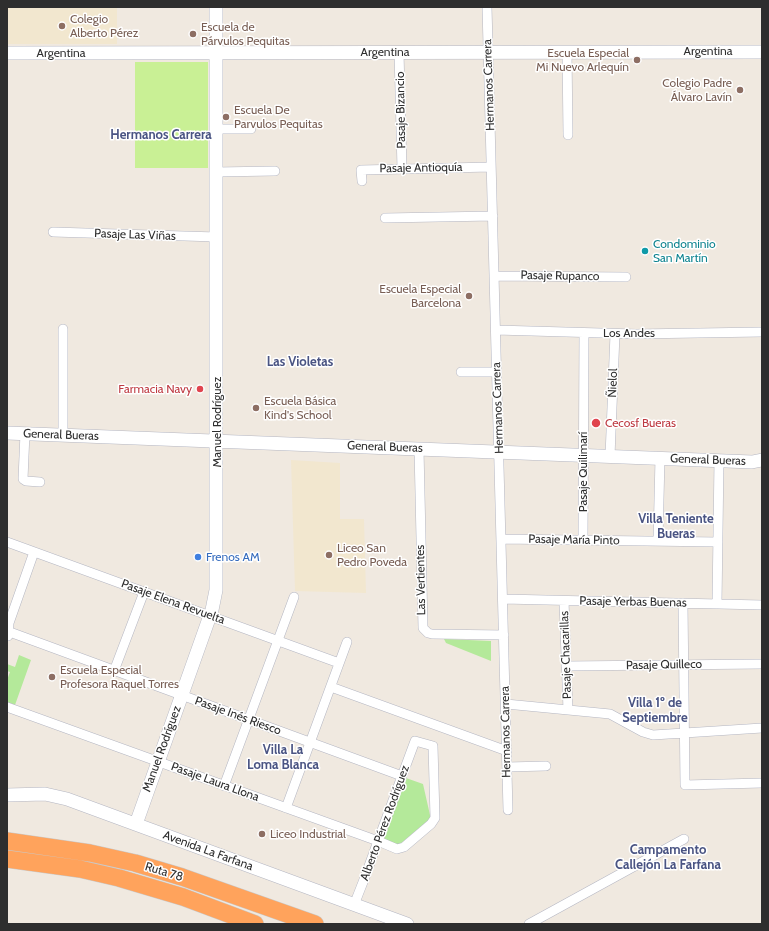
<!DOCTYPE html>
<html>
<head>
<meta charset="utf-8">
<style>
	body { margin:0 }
	#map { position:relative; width:769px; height:931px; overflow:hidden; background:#f0e9e0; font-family:Cabin,sans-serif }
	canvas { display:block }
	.frame { position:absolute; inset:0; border:8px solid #2e2e2e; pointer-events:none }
</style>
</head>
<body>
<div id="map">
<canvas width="769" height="931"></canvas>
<div class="frame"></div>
</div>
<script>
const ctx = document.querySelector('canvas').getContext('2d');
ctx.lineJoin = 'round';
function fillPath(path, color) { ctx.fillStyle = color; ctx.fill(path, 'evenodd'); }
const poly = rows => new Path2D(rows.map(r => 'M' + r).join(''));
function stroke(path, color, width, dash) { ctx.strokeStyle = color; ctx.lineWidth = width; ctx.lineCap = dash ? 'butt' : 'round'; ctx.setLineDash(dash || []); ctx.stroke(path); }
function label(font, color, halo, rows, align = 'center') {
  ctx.font = font + ' Cabin,sans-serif'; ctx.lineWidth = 3; ctx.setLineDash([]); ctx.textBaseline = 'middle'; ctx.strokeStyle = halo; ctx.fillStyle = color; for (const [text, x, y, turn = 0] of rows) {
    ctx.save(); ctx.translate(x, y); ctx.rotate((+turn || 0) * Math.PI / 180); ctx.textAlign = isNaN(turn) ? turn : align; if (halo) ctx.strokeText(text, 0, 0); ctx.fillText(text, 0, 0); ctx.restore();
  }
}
const education = poly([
	[7,7,117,7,117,44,7,44],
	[291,460,340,463,340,519,364,519,366,593,295,591]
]);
const green = poly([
	[444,639,491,641,491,661,446,643],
	[19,655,31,660,15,705,7,702,7,680,10,672,7,671,7,664,15,667],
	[406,778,423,784,430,815,430,819,399,845,384,839]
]);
const pitch = poly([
	[135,62,208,62,208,168,135,168]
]);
const street = poly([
	[487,7,508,810],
	[567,51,568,135],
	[399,52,402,169],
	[216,129,251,129],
	[216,172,275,171],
	[362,181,361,170,491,167],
	[385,218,493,216],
	[53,232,217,237],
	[494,276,626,277],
	[496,330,636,334,762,332],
	[461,372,497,372],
	[25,433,23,479,26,481,40,482],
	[63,435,63,329],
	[419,449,423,628,428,633,432,634,504,635],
	[610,456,615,334],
	[502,539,718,542],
	[583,540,584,333],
	[658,541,660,458],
	[7,542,339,663],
	[503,599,762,605],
	[564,601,568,710],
	[683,603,685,785,762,783],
	[717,604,719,460],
	[7,631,402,776],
	[8,636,9,623,34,552],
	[566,666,762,664],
	[114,671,144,592],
	[331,687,507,751],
	[506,704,610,714,643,732,653,735,762,728],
	[7,707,378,841,397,849,404,847,431,824,435,818,433,746,415,741,402,776,378,841,365,877,354,905],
	[507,767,546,766],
	[224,786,294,597],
	[286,808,347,642],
	[529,924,684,839]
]);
const secondary = poly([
	[7,53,762,52],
	[7,433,752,462,762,460],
	[7,795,45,794,67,799,407,924],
	[136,824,212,610,216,590,216,7]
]);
const highway = poly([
	[7,841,90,853,135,863,182,877,315,924],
	[7,859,80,869,119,878,183,897,255,924]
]);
const markers = [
	[62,26,4,"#8d6e63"],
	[193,34,4,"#8d6e63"],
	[637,60,4,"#8d6e63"],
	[740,90,4,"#8d6e63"],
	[226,117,4,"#8d6e63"],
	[645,251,4,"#0f9aa8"],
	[469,296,4,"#8d6e63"],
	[200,389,4,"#e0444e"],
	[256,408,4,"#8d6e63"],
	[596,423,5,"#e0444e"],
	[329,555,4,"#8d6e63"],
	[198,557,4,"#3f7fe0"],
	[52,677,4,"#8d6e63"],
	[262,834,4,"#8d6e63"]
];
const educationNames = [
	["Colegio",70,19],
	["Alberto Pérez",70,33],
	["Escuela de",201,27],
	["Párvulos Pequitas",201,41],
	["Escuela Especial",629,53,"right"],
	["Mi Nuevo Arlequín",629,67,"right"],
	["Colegio Padre",732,83,"right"],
	["Álvaro Lavín",732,97,"right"],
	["Escuela De",234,110],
	["Parvulos Pequitas",234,124],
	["Escuela Especial",461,289,"right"],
	["Barcelona",461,303,"right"],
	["Escuela Básica",264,401],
	["Kind's School",264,415],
	["Liceo San",337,548],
	["Pedro Poveda",337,562],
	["Escuela Especial",60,670],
	["Profesora Raquel Torres",60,684],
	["Liceo Industrial",270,834]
];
const streetNames = [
	["Argentina",708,51],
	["Argentina",385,52],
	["Argentina",61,53],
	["Hermanos Carrera",489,85,-92],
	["Pasaje Bizancio",401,110,-91],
	["Pasaje Antioquía",421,168,-1],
	["Pasaje Las Viñas",135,235,2],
	["Pasaje Rupanco",560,276,1],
	["Los Andes",629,333],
	["Ñielol",613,383,-88],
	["Hermanos Carrera",498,408,-92],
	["Manuel Rodríguez",217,422,-90],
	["General Bueras",61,435,2],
	["General Bueras",385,447,2],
	["General Bueras",708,460,2],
	["Pasaje Quilimarí",583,472,-90],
	["Pasaje María Pinto",574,540,1],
	["Las Vertientes",421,580,-91],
	["Pasaje Elena Revuelta",173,602,20],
	["Pasaje Yerbas Buenas",633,602,1],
	["Pasaje Chacarillas",566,655,-92],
	["Pasaje Quilleco",664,665,-1],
	["Pasaje Inés Riesco",238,716,20],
	["Hermanos Carrera",506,732,-91],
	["Manuel Rodríguez",162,749,-70],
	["Pasaje Laura Llona",215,782,20],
	["Alberto Pérez Rodríguez",385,823,-70],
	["Avenida La Farfana",208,851,20],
	["Ruta 78",164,872,17]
];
const cultureNames = [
	["Condominio",653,244],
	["San Martín",653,258]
];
const healthNames = [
	["Farmacia Navy",192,389],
	["Cecosf Bueras",605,423,"left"]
];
const shopNames = [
	["Frenos AM",206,557]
];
const neighbourhoodNames = [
	["Hermanos Carrera",161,135],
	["Las Violetas",300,362],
	["Villa Teniente",676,519],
	["Bueras",676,534],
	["Villa 1º de",655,703],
	["Septiembre",655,718],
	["Villa La",283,750],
	["Loma Blanca",283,765],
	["Campamento",668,850],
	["Callejón La Farfana",668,865]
];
fillPath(education, '#f2e7cf');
fillPath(green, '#b4e99a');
fillPath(pitch, '#c9f095');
stroke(street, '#b4b6c2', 10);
stroke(secondary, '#b4b6c2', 14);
stroke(highway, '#c9c9c9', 18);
stroke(street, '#fff', 9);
stroke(secondary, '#fff', 13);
stroke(highway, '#ffa35c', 17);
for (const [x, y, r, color] of markers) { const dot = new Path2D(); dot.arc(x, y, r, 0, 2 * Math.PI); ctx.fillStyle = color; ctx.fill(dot); stroke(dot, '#fff', 1.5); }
label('12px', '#785e54', '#fff', educationNames, 'left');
label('12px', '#2e2e2e', '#fff', streetNames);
label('12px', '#0d838f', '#fff', cultureNames, 'left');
label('12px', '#be3a42', '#fff', healthNames, 'right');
label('12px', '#366cbe', '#fff', shopNames, 'left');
label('bold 13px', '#4a5483', '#fff', neighbourhoodNames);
</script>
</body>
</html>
